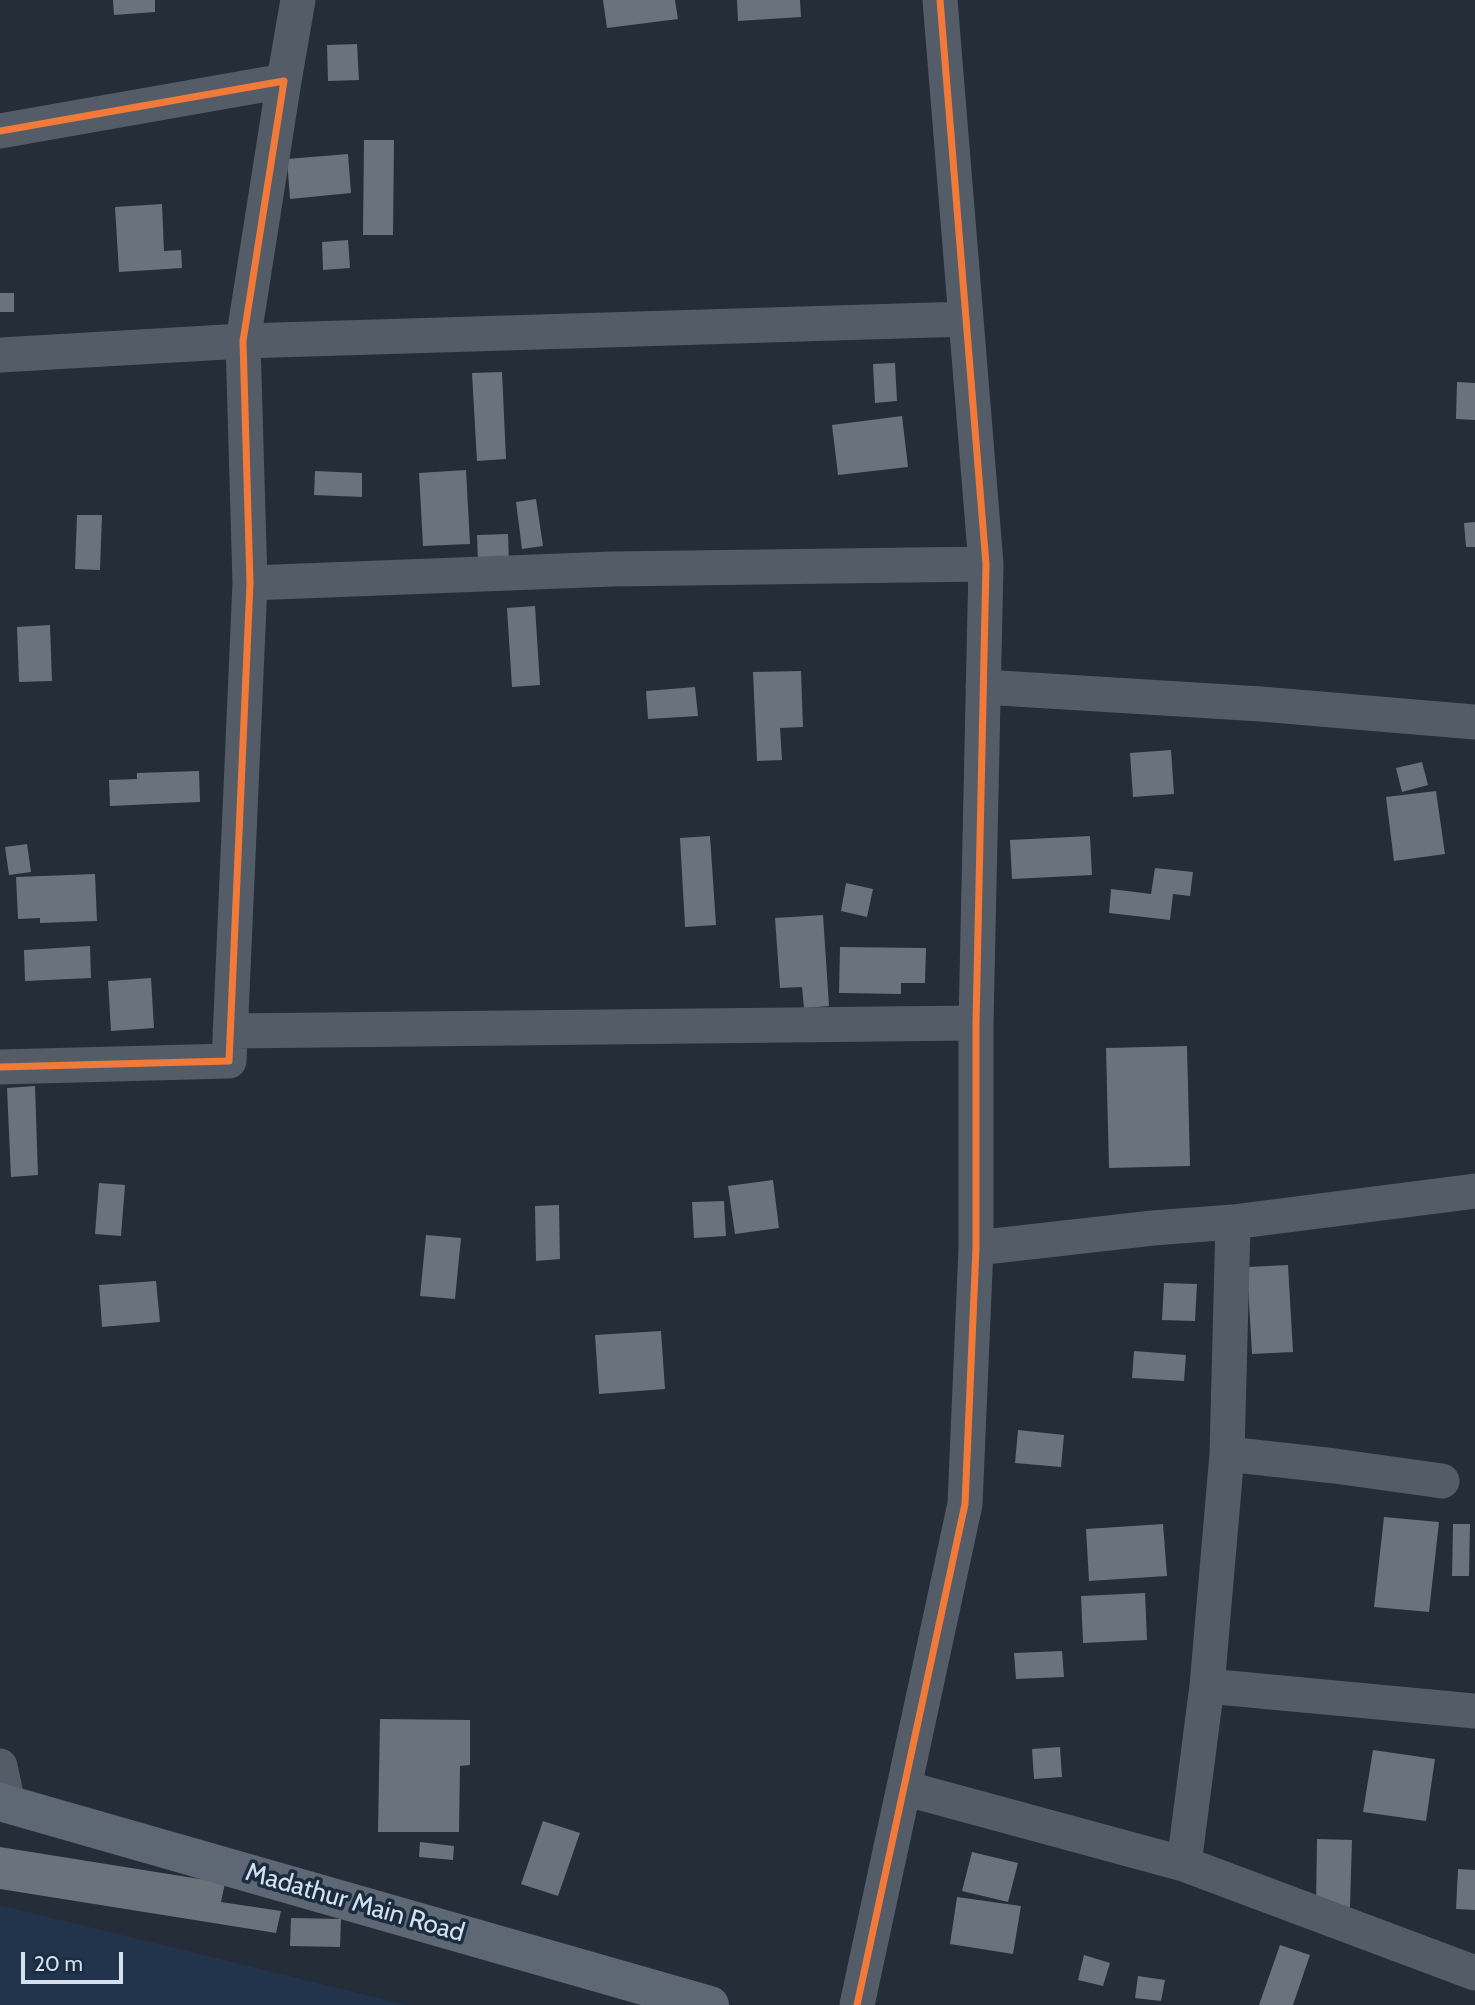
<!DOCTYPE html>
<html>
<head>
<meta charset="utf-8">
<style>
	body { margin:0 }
	#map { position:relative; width:1475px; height:2005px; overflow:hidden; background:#242d38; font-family:Cabin,sans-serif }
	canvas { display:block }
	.scale { position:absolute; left:21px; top:1952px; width:102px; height:32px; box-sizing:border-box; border:4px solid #d6e1ef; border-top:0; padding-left:9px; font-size:21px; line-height:24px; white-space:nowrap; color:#d6e1ef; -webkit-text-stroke:5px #1c2c40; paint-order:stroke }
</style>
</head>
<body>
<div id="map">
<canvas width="1475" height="2005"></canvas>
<div class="scale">20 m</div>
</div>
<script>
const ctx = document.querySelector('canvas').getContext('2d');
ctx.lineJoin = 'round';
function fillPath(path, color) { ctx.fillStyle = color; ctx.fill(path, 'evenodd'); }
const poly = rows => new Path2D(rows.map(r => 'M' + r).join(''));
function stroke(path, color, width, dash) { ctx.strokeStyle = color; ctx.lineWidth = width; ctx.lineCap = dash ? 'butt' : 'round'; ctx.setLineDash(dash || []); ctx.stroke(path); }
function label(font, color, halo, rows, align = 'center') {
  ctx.font = font + ' Cabin,sans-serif'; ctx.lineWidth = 7; ctx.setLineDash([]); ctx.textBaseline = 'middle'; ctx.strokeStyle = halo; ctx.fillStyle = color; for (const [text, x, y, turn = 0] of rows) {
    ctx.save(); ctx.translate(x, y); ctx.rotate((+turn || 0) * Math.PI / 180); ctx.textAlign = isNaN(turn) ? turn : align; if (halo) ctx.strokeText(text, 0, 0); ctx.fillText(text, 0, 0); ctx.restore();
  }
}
const built = poly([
	[0,1905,407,2005,0,2005]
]);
const building = poly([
	[113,0,155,0,155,12,114,15],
	[603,0,675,0,678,19,607,28],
	[737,0,800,0,801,17,738,21],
	[357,44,359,80,328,81,327,45],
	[364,140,394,140,393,235,363,235],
	[348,154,351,193,290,199,287,159],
	[162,204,164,251,181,250,182,268,119,272,115,207],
	[348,240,350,268,323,270,322,242],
	[0,293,14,293,14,312,0,312],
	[895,363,897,401,875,403,873,364],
	[502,372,506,459,477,461,472,373],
	[1457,382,1475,383,1475,420,1456,419],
	[902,416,908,467,838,475,832,425],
	[466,470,470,544,423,546,419,473],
	[315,471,362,473,362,497,314,495],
	[536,499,543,546,522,549,516,502],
	[77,515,102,515,100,570,75,569],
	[1475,522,1475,547,1466,547,1464,523],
	[508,534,509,562,478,564,477,535],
	[535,606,540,685,512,687,507,608],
	[50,625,52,681,19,682,17,627],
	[801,671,803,727,780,728,782,760,757,761,753,672],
	[695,687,698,716,648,719,646,691],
	[1171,750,1174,794,1133,797,1130,753],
	[1422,762,1428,785,1402,792,1396,768],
	[199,771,200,802,110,806,109,780,137,779,137,773],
	[1436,791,1445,854,1394,861,1386,797],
	[710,836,716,925,685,927,680,838],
	[1090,836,1092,875,1012,879,1010,840],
	[27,844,31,872,9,875,5,847],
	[1155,868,1193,872,1190,896,1173,894,1170,920,1109,913,1111,889,1151,894],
	[95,874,97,921,40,923,40,918,18,919,16,877],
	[846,883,873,889,867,917,841,911],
	[823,915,829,1006,804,1008,802,987,780,988,775,918],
	[90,946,91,978,25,981,24,950],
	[840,947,926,948,925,983,901,983,901,994,839,993],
	[151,978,154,1028,111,1031,108,981],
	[1187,1046,1190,1166,1109,1168,1106,1048],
	[35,1086,38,1175,11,1177,7,1088],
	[773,1180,779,1228,735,1234,728,1186],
	[99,1183,125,1185,121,1236,95,1234],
	[724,1201,726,1236,694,1238,692,1202],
	[559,1205,560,1259,536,1261,535,1206],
	[426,1235,461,1238,455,1299,420,1296],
	[1288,1265,1293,1352,1252,1354,1247,1267],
	[156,1281,160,1322,102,1327,99,1285],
	[1164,1283,1197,1284,1195,1321,1162,1320],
	[661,1331,665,1389,599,1394,595,1335],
	[1134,1351,1186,1355,1184,1381,1132,1378],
	[1018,1430,1064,1435,1061,1467,1015,1463],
	[1384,1517,1439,1522,1429,1612,1374,1607],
	[1163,1524,1167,1576,1089,1581,1086,1529],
	[1453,1524,1470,1524,1469,1576,1452,1576],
	[1145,1593,1147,1640,1083,1643,1081,1596],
	[1062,1651,1064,1677,1016,1679,1014,1653],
	[380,1719,470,1720,470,1765,460,1766,459,1832,378,1832],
	[1060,1747,1062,1777,1034,1779,1032,1749],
	[1373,1750,1435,1759,1426,1821,1363,1812],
	[543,1821,580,1833,558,1896,521,1884],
	[1317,1839,1352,1840,1350,1907,1316,1906],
	[420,1842,454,1846,453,1860,419,1857],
	[0,1847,225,1883,221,1902,281,1911,276,1933,0,1889],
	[972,1852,1018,1863,1008,1902,962,1891],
	[1458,1869,1475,1870,1475,1910,1456,1909],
	[957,1897,1021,1906,1013,1954,950,1944],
	[291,1918,341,1919,340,1947,290,1946],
	[1280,1945,1310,1955,1293,2005,1259,2005],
	[1084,1955,1110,1963,1103,1986,1078,1980],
	[1138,1976,1165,1980,1161,2001,1135,1998]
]);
const street = poly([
	[284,81,298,0],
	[0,131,284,81,243,341,250,583,229,1061,0,1067],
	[0,355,243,341,966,319],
	[250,583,612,569,986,564],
	[983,687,1261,704,1475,722],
	[230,1031,976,1023],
	[976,1248,1153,1228,1233,1222,1475,1191],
	[1227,1454,1335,1466,1442,1481],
	[1207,1686,1475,1711],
	[0,1766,8,1804],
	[904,1788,1184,1864,1475,1973],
	[1184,1864,1207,1686,1227,1454,1233,1222],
	[857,2005,965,1504,976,1248,976,1023,986,564,940,0]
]);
const secondary = poly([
	[0,1802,710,2005]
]);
const cycleway = poly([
	[0,131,284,81,243,341,250,583,229,1061,0,1067],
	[857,2005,965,1504,976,1248,976,1023,986,564,940,0]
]);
const streetNames = [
	["Madathur Main Road",355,1903,16]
];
fillPath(built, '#21344c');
fillPath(building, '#6a727b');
stroke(street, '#545d67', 35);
stroke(secondary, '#5e6774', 38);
stroke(cycleway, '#f17a3a', 7);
label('26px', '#d6e1ef', '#1c2c40', streetNames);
</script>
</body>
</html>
